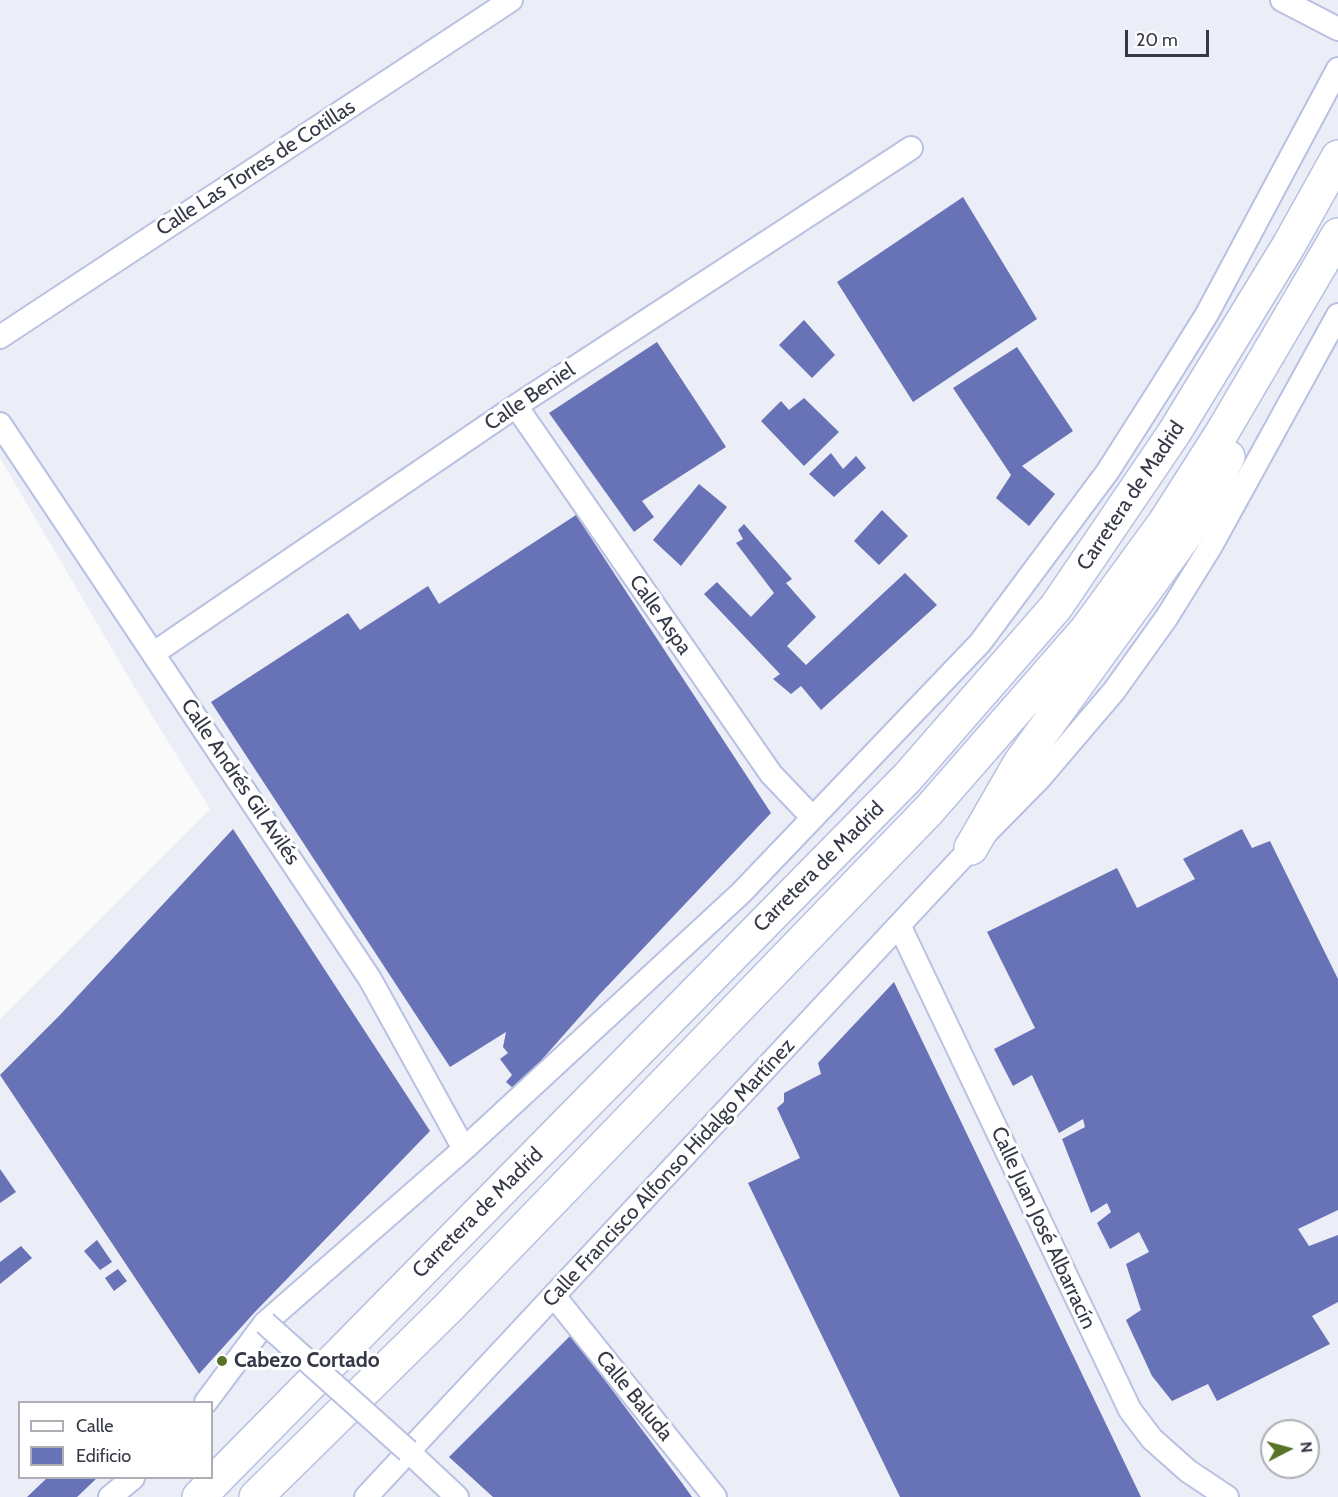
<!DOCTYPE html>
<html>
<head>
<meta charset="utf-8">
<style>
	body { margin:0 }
	#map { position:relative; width:1338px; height:1497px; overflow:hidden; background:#fafafa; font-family:Cabin,sans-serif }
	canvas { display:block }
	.legend { position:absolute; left:18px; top:1401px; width:195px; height:78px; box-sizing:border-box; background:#fff; border:2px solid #aeafb5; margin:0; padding:8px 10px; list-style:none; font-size:18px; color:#353846 }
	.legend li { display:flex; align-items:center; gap:12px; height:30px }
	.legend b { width:30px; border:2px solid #aeafb5 }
	.north { position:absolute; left:1260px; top:1419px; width:60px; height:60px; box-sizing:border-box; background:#fff; border:2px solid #aeafb5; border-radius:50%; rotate:84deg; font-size:16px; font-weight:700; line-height:24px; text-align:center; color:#353846 }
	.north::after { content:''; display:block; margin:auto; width:21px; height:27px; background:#587327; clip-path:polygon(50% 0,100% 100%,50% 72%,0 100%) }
	.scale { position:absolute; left:1125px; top:30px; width:84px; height:27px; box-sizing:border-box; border:3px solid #353846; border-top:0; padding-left:8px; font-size:18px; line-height:21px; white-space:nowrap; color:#353846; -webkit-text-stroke:4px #fff; paint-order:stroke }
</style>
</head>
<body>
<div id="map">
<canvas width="1338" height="1497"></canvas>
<ul class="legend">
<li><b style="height:8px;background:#fff"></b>Calle</li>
<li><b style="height:16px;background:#6872b6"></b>Edificio</li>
</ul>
<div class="north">N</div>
<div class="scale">20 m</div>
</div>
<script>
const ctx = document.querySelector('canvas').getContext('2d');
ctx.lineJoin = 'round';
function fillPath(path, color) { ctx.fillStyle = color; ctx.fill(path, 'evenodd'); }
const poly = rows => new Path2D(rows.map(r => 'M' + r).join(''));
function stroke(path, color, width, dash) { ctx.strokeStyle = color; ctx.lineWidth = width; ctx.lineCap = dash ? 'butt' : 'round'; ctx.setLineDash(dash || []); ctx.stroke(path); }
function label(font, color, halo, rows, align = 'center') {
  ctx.font = font + ' Cabin,sans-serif'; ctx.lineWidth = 6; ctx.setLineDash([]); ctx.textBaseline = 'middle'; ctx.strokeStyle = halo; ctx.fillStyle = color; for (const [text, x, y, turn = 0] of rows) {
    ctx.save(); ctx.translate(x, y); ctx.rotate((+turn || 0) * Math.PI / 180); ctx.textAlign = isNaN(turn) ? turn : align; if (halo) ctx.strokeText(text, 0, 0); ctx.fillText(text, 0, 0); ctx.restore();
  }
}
const built = poly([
	[0,0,1338,0,1338,1497,0,1497,0,1019,210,809,135,688,0,458],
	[20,1402,212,1402,212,1478,20,1478],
	[1272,1431,1308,1431,1308,1467,1272,1467]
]);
const building = poly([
	[963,197,1037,319,913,402,837,282],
	[804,320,835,355,812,378,779,345],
	[657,342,726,447,642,501,654,517,634,532,549,413],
	[1017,347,1073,431,1022,466,1055,494,1029,526,996,498,1011,475,953,388],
	[804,398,839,432,804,466,761,421,781,401,789,410],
	[831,453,843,469,856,456,866,468,834,497,809,474],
	[699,484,727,507,681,566,653,540],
	[882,510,908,536,879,565,854,541],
	[576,515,771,813,599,995,515,1090,506,1082,512,1075,500,1059,508,1053,503,1047,506,1032,450,1067,211,702,348,613,360,630,428,586,439,604],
	[744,524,792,579,786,583,816,617,787,646,806,665,905,573,937,605,821,710,801,686,791,694,773,679,780,674,704,594,717,582,751,617,774,593,736,543,743,539,738,530],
	[233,829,430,1131,254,1313,199,1374,0,1075,60,1015],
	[1242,829,1252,848,1270,841,1338,979,1338,1210,1298,1229,1309,1246,1338,1235,1338,1302,1312,1316,1330,1344,1217,1401,1208,1384,1172,1401,1152,1376,1126,1320,1141,1310,1126,1264,1149,1252,1139,1232,1110,1249,1097,1223,1111,1212,1107,1203,1091,1213,1062,1139,1085,1127,1083,1119,1059,1133,1032,1075,1013,1086,994,1049,1035,1028,987,932,1117,868,1137,908,1195,879,1183,859],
	[894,982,1141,1497,900,1497,748,1183,800,1158,777,1108,784,1102,784,1093,821,1074,818,1063],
	[0,1169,16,1192,0,1203],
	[97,1240,112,1262,100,1270,84,1251],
	[21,1246,32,1258,0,1284,0,1262],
	[118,1269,127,1281,114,1291,105,1278],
	[571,1335,682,1483,692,1497,493,1497,449,1457],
	[47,1478,97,1478,77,1497,27,1497]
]);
const minor = poly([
	[1282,0,1338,29],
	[0,337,511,0],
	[516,406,771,774,812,817],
	[0,424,370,979,464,1149],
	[154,653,516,406,911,148],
	[900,927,1130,1410,1152,1439,1188,1471,1227,1497],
	[554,1296,715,1497],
	[206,1402,265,1323,464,1149,741,893,980,643,1108,471,1164,383,1207,314,1338,69],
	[408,1451,457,1497],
	[110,1497,133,1478],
	[366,1497,971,848,1039,779,1114,691,1167,617,1211,546,1338,315]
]);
const primary = poly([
	[971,848,1020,763,1199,516,1228,457],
	[199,1497,907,778,1056,607,1174,433,1289,245,1338,157],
	[256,1497,448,1308,929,810,1087,629,1165,522,1223,431,1338,235]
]);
const minorBridge = poly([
	[265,1323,408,1451]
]);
const markers = [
	[222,1361,6,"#587327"]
];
const streetNames = [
	["Calle Las Torres de Cotillas",256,168,-33],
	["Calle Beniel",530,397,-34],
	["Carretera de Madrid",1131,496,-56],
	["Calle Aspa",660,615,55],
	["Calle Andrés Gil Avilés",240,782,56],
	["Carretera de Madrid",819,867,-45],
	["Calle Francisco Alfonso Hidalgo Martínez",669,1173,-47],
	["Carretera de Madrid",478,1213,-45],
	["Calle Juan José Albarracín",1043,1228,65],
	["Calle Baluda",634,1396,51]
];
const poiNames = [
	["Cabezo Cortado",234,1361]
];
fillPath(built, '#eceef7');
fillPath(building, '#6872b6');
stroke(minor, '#b9c0e2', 26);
stroke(primary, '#b9c0e2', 36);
stroke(minor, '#fff', 22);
stroke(primary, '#fff', 33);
stroke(minorBridge, '#b9c0e2', 26, []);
stroke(minorBridge, '#fff', 22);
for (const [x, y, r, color] of markers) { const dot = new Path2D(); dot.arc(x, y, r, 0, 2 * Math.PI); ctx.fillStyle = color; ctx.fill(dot); stroke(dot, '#fff', 2); }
label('21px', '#353846', '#fff', streetNames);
label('bold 21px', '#353846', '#fff', poiNames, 'left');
</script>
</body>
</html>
